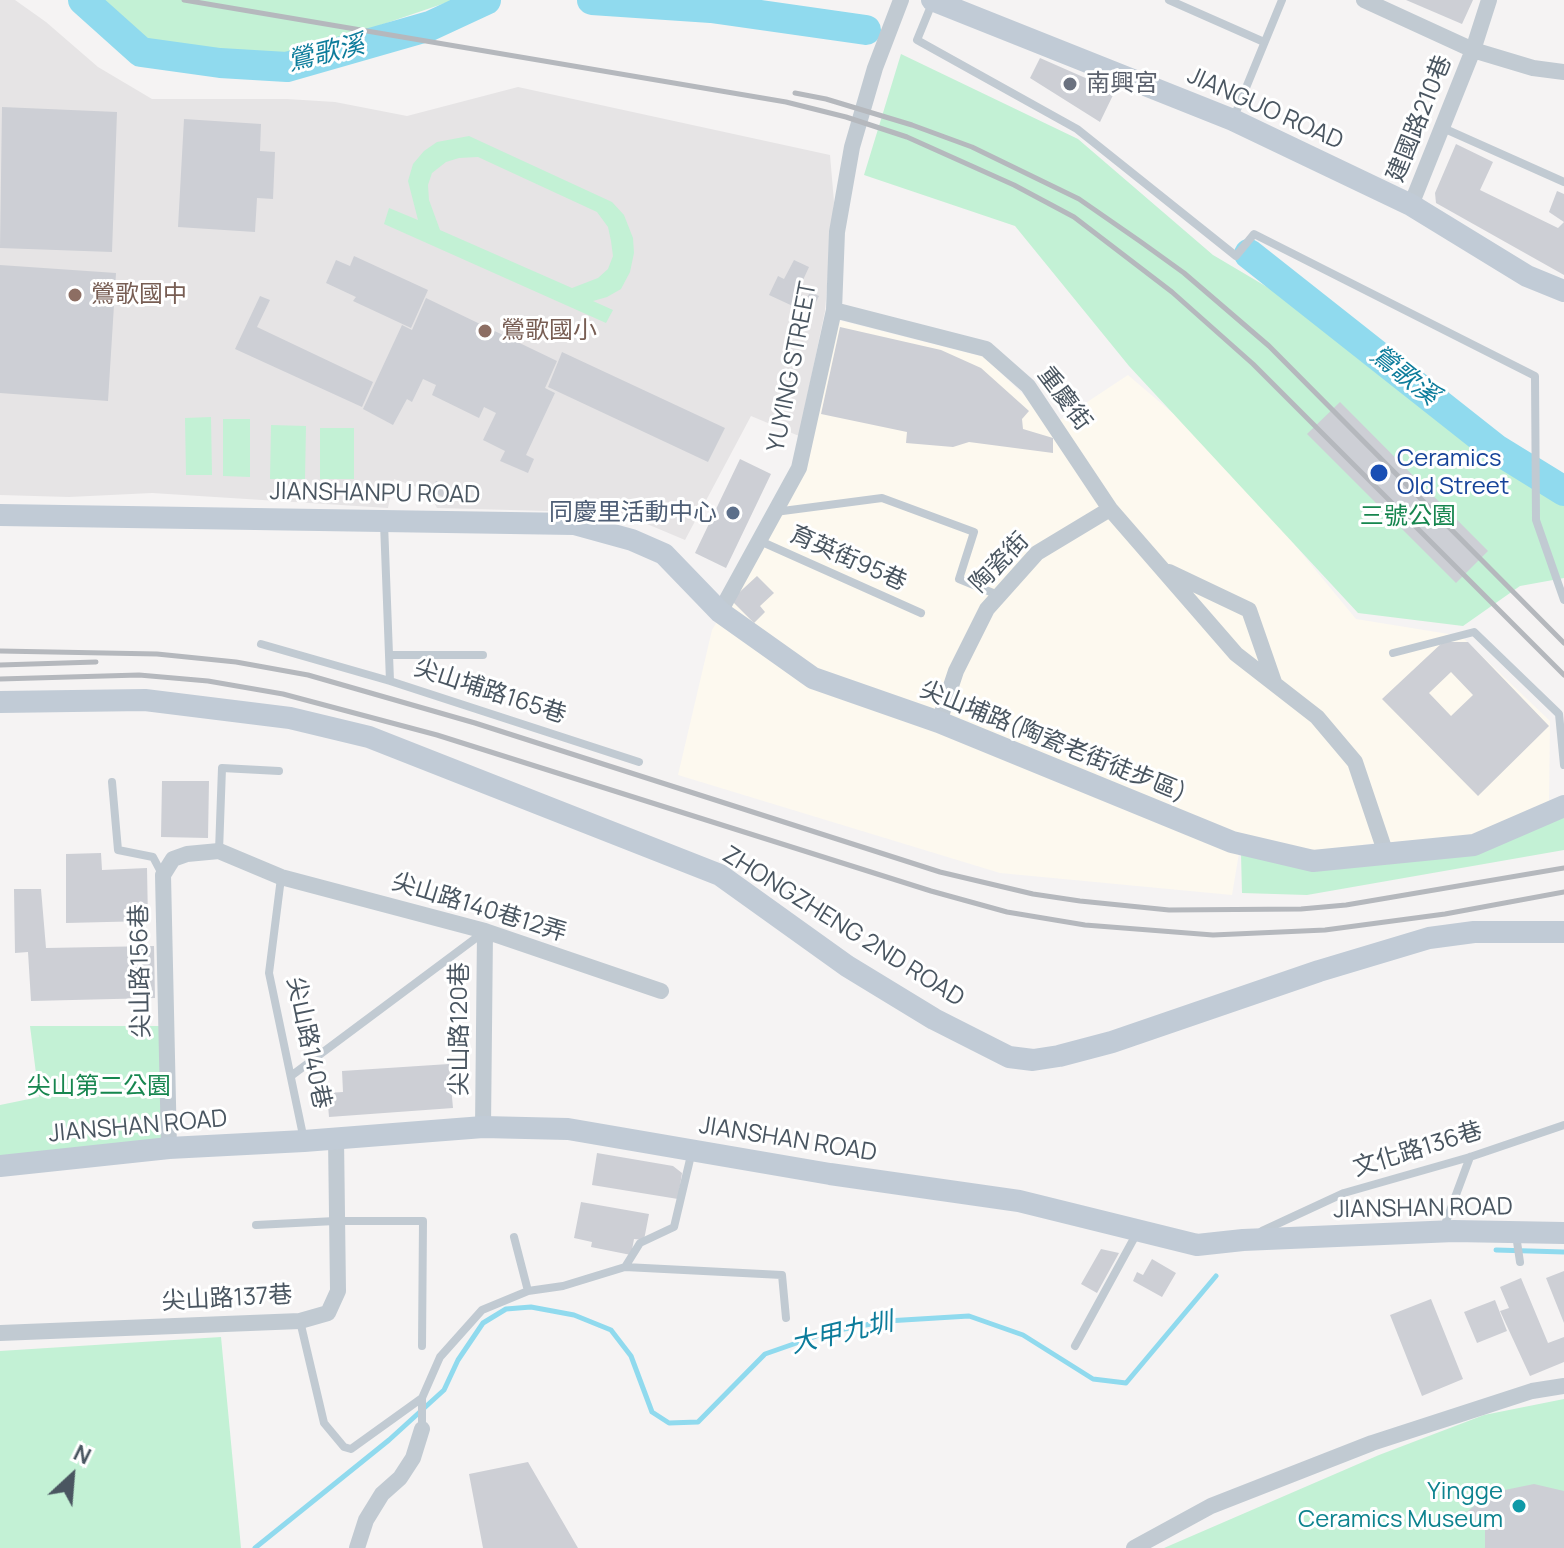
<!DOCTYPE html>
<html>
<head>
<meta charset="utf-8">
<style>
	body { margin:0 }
	#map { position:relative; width:1564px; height:1548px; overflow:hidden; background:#f5f3f3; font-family:Manrope,sans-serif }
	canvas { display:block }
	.north { position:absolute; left:32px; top:1436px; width:80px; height:80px; -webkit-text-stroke:6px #fff; paint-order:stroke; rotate:26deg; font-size:22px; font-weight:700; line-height:32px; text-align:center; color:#4a5661 }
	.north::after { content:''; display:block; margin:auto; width:28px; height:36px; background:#4a5661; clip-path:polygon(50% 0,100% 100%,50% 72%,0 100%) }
</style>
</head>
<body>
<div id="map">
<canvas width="1564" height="1548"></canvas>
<div class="north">N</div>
</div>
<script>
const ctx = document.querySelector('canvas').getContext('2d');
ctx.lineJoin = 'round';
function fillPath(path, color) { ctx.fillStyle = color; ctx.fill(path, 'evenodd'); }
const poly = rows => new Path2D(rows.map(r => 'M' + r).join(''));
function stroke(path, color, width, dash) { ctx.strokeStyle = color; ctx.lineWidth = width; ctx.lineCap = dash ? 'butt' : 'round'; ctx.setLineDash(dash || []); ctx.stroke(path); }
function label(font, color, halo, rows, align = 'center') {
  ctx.font = font + ' Manrope,"Noto Sans TC",sans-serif'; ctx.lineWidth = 6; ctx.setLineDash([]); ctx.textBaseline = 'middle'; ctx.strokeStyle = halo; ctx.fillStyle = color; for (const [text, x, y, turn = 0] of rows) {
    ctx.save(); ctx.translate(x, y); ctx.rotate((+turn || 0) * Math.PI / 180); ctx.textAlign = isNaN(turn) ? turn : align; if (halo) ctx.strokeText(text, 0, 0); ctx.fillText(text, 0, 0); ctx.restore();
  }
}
const commercial = poly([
	[838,320,984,357,1054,424,1128,375,1218,452,1356,619,1461,636,1550,721,1549,801,1465,838,1375,843,1314,852,1242,835,1232,895,1000,873,678,775,712,630,806,471]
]);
const education = poly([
	[0,0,15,0,46,22,98,67,152,99,287,99,335,102,407,116,518,87,830,155,834,202,825,311,799,436,751,416,685,540,621,513,437,508,428,491,394,479,388,508,152,493,69,497,0,495]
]);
const green = poly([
	[103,0,454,0,278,60,148,40],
	[901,54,1078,139,1213,255,1289,300,1517,474,1564,504,1564,578,1520,586,1463,626,1358,613,1129,366,1015,226,864,175],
	[469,136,612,202,624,215,633,238,634,253,630,272,621,289,607,297,593,301,613,310,606,323,384,224,389,208,418,220,408,181,413,164,424,151,437,142],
	[478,157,597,212,608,227,611,241,613,256,608,269,598,278,572,288,440,230,429,200,428,185,432,173,446,162,459,158],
	[211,417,212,475,186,475,185,418],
	[223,419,250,419,250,477,223,476],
	[271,425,306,426,305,479,270,479],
	[320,428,354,428,354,479,320,479],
	[1564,813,1564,850,1307,895,1242,893,1241,854,1410,857],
	[30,1026,159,1026,164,1142,0,1157,0,1105,39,1097],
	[221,1337,241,1548,0,1548,0,1351],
	[1564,1399,1564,1548,1164,1548,1379,1455,1484,1415]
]);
const stream = poly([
	[1496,1250,1564,1252],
	[255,1548,389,1440,444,1390,458,1360,483,1323,506,1309,531,1307,574,1315,611,1330,631,1356,652,1412,669,1423,698,1422,765,1354,828,1332,887,1321,969,1316,1023,1335,1093,1379,1126,1383,1216,1276]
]);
const river = poly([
	[83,0,141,52,220,63,287,67,430,26,486,0],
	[592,0,711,8,866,30],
	[1249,254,1496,449,1564,491]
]);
const building = poly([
	[1406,0,1473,0,1462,24],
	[1040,58,1115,91,1100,122,1030,78],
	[2,107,117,112,112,252,0,248],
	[184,119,261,124,260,151,275,152,273,199,257,198,255,232,178,227],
	[1456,144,1493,162,1480,190,1558,228,1564,222,1549,212,1557,191,1564,194,1564,275,1436,203,1435,193],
	[354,256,428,290,411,328,353,301,356,297,326,283,336,260,350,266],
	[794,260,809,267,797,293,807,298,810,292,819,296,810,314,769,295,778,276,784,279],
	[0,265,116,273,108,401,0,393],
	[260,296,270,300,257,327,373,382,362,407,235,349],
	[426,298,557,361,545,388,555,393,526,455,534,459,528,473,500,461,505,451,483,440,496,413,484,407,479,418,432,395,436,385,423,379,412,402,407,399,393,425,363,409,402,325,412,330],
	[840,327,941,350,981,368,1029,411,1022,419,1023,429,1053,438,1053,453,969,442,953,447,906,443,907,432,821,414],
	[562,352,725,428,708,462,548,387],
	[1340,402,1488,551,1456,583,1307,434],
	[740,459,771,474,726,568,695,553],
	[436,481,460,492,454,503,431,491],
	[757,576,774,593,760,606,765,612,754,623,731,600],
	[1443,642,1468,642,1549,726,1478,796,1382,699],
	[1451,672,1473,695,1451,716,1429,693],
	[162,781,209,781,208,838,161,837],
	[101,853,102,870,147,868,148,921,66,923,66,854],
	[14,889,41,889,46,948,154,946,155,998,31,1001,28,952,15,953],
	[449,1064,453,1108,329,1117,327,1093,343,1092,342,1071],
	[597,1153,673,1166,682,1173,678,1199,592,1185],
	[581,1202,649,1214,644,1240,634,1239,631,1255,591,1247,592,1242,574,1238],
	[1101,1249,1119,1253,1097,1293,1081,1284],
	[1152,1259,1176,1273,1162,1297,1133,1281,1137,1272,1143,1275],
	[1564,1271,1564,1323,1546,1278],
	[1521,1278,1548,1343,1564,1337,1564,1362,1530,1376,1500,1311,1509,1308,1500,1287],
	[1431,1299,1463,1379,1422,1396,1390,1315],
	[1495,1300,1507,1331,1477,1343,1464,1312],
	[528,1462,578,1548,483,1548,469,1474],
	[1534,1484,1564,1491,1564,1548,1485,1548,1485,1520,1457,1520,1490,1493]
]);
const lane = poly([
	[1169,0,1264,42],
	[933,1,917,40,1077,129,1236,256,1254,234,1535,376,1536,520,1564,600],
	[1234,117,1282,0],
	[1443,128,1564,182],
	[775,512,882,498,974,532,959,579,998,595],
	[384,523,390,681,639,762],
	[760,541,921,613],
	[261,644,390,681],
	[1393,653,1474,632,1559,714,1564,765],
	[389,655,483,655],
	[112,782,118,850,153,857,162,874],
	[219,851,222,768,279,771],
	[281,878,269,973,304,1140],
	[291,1076,484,932],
	[256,1225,335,1221,423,1221,422,1346],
	[1444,1227,1470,1157],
	[1262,1231,1344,1193,1470,1157,1564,1125],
	[1516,1235,1520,1262],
	[514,1237,528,1291],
	[625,1267,782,1275,786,1318],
	[300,1321,324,1423,344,1447,351,1449,422,1398],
	[1075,1346,1138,1231],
	[422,1429,422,1398,440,1357,482,1310,528,1291,563,1286,625,1267,640,1243,674,1227,692,1151]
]);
const street = poly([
	[1364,0,1473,50,1533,68,1564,72],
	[1411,205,1473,50,1489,0],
	[834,310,986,349,1028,386,1110,509,1236,654,1317,717,1355,762,1386,854],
	[1169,572,1249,610,1274,682],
	[720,612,799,468,834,310,837,232,852,147,875,68,901,0],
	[939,722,956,671,987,609,1037,553,1110,509],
	[483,1127,485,931],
	[169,1148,163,875,173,859,187,854,219,851,281,877,485,931,661,991],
	[0,1333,300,1321,328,1313,338,1291,336,1138],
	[357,1548,366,1520,382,1494,400,1478,413,1458,422,1429],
	[1134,1548,1211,1506,1372,1443,1532,1391,1564,1386]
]);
const secondary = poly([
	[932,0,1233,120,1411,205,1527,276,1564,291],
	[0,515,574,524,632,540,664,554,720,612,813,678,939,722,1232,842,1313,861,1474,845,1564,806],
	[0,702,145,700,290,718,369,737,720,875,847,966,934,1019,1009,1057,1033,1060,1059,1056,1112,1042,1319,971,1429,938,1474,932,1564,932],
	[0,1166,169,1148,304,1141,483,1127,568,1129,830,1174,1019,1201,1197,1245,1243,1240,1454,1231,1564,1233]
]);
const rail = poly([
	[184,0,786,102,846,117,907,137,1014,185,1074,217,1172,292,1253,364,1564,675],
	[795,93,826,99,912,125,972,147,1079,199,1141,242,1184,273,1269,346,1564,643],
	[0,651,157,654,236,662,308,675,475,723,940,872,1033,894,1080,901,1169,910,1301,909,1346,905,1564,868],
	[0,665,96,662],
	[0,679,139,675,208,681,283,694,437,735,931,891,1007,912,1085,925,1213,935,1325,930,1445,914,1564,892]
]);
const markers = [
	[1070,84,8,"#6b7280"],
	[75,295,8,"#8d6e63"],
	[485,331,8,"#8d6e63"],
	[1379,473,10,"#1a4fb4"],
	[733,513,8,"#5c6f8a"],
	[1519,1506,8,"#0f9aa8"]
];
const worshipNames = [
	["南興宮",1086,84]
];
const streetNames = [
	["JIANGUO ROAD",1265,109,24],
	["建國路210巷",1420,119,-68],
	["YUYING STREET",793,367,-79],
	["重慶街",1064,399,53],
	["JIANSHANPU ROAD",375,494,1],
	["育英街95巷",848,559,24],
	["陶瓷街",1000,563,-46],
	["尖山埔路165巷",490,692,18],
	["尖山埔路(陶瓷老街徒步區)",1053,742,22],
	["尖山路140巷12弄",479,908,17],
	["ZHONGZHENG 2ND ROAD",843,927,32],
	["尖山路156巷",141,971,-91],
	["尖山路120巷",460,1029,-90],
	["尖山路140巷",308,1043,78],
	["JIANSHAN ROAD",138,1127,-5],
	["JIANSHAN ROAD",788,1140,9],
	["文化路136巷",1418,1150,-17],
	["JIANSHAN ROAD",1423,1209,-1],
	["尖山路137巷",227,1299,-3]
];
const educationNames = [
	["鶯歌國中",91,295],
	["鶯歌國小",501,331]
];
const transitNames = [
	["Ceramics",1397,459],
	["Old Street",1397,487]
];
const serviceNames = [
	["同慶里活動中心",717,513]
];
const parkNames = [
	["三號公園",1408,517],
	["尖山第二公園",99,1087]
];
const cultureNames = [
	["Yingge",1503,1492],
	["Ceramics Museum",1503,1520]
];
const waterNames = [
	["鶯歌溪",326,54,-14],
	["鶯歌溪",1404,376,38],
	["大甲九圳",842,1334,-13]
];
fillPath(commercial, '#fdf9ef');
fillPath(education, '#e6e4e5');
fillPath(green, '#c3f1d5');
stroke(stream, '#90daee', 5);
stroke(river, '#90daee', 30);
fillPath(building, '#cdcfd5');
stroke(lane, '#c1cad2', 8);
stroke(street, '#c1cad2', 16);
stroke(secondary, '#c1cbd6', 22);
stroke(rail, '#b5b8bd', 5);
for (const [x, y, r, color] of markers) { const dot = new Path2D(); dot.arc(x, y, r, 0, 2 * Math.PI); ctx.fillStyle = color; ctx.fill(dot); stroke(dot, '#fff', 3); }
label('24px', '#5b616d', '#fff', worshipNames, 'left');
label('24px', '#4a5661', '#fff', streetNames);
label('24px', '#785e54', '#fff', educationNames, 'left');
label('24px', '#164399', '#fff', transitNames, 'left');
label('24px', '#4e5e75', '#fff', serviceNames, 'right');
label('24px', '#17864f', '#fff', parkNames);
label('24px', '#0d838f', '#fff', cultureNames, 'right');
label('italic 26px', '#0c7c9b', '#fff', waterNames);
</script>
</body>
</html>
